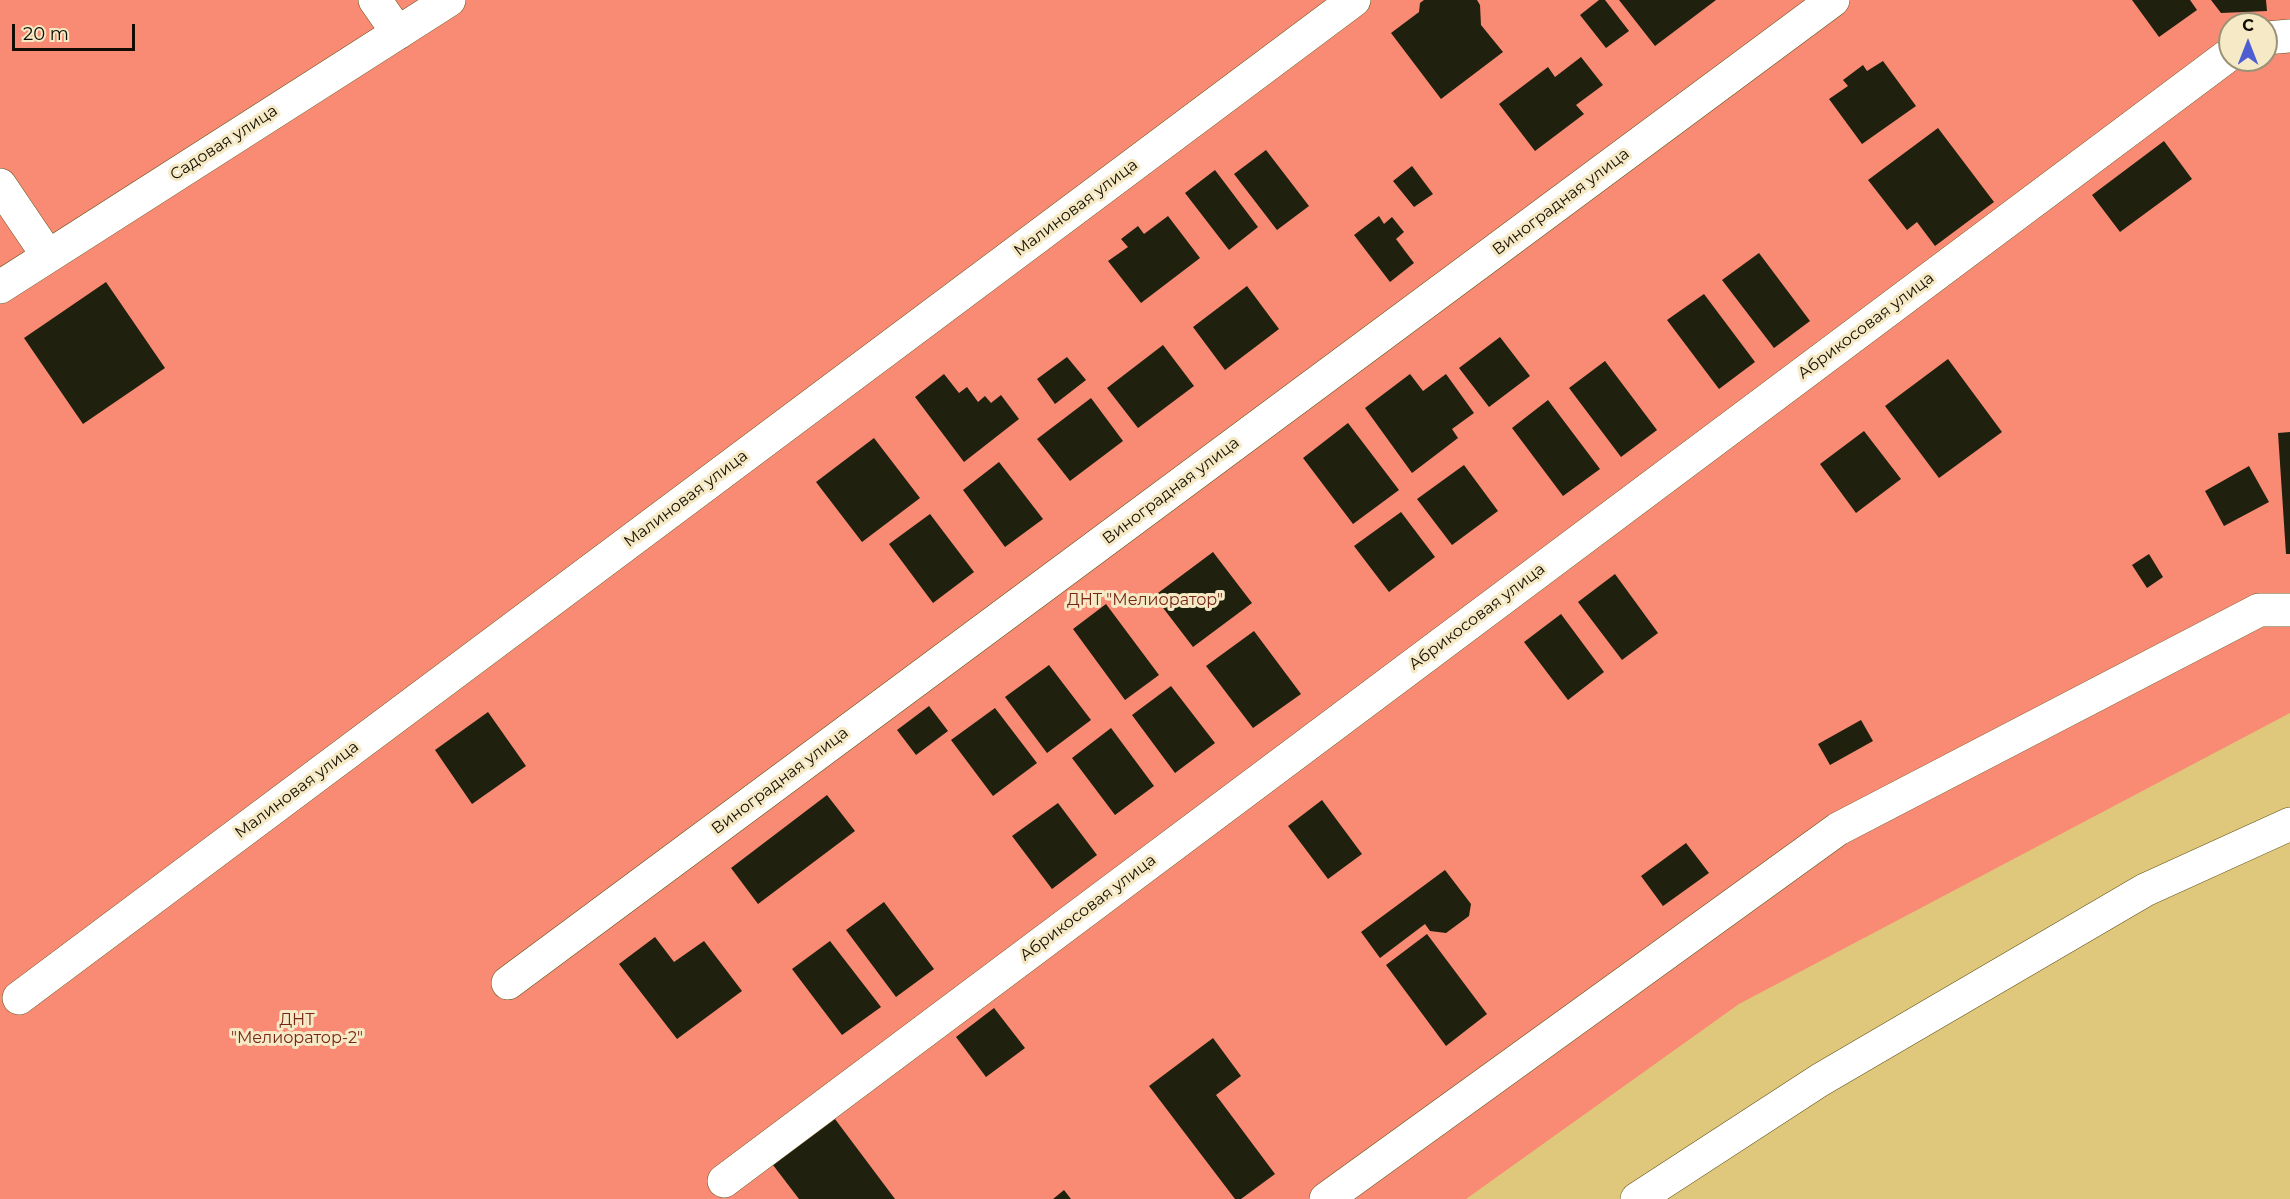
<!DOCTYPE html>
<html>
<head>
<meta charset="utf-8">
<style>
	body { margin:0 }
	#map { position:relative; width:2290px; height:1199px; overflow:hidden; background:#dfc87c; font-family:Montserrat,sans-serif }
	canvas { display:block }
	.north { position:absolute; left:2218px; top:12px; width:60px; height:60px; box-sizing:border-box; background:#f5eac5; border:2px solid #9b9176; border-radius:50%; rotate:0deg; font-size:16px; font-weight:700; line-height:24px; text-align:center; color:#130c00 }
	.north::after { content:''; display:block; margin:auto; width:21px; height:27px; background:#4d5ed3; clip-path:polygon(50% 0,100% 100%,50% 72%,0 100%) }
	.scale { position:absolute; left:12px; top:24px; width:123px; height:27px; box-sizing:border-box; border:3px solid #130c00; border-top:0; padding-left:8px; font-size:18px; line-height:21px; white-space:nowrap; color:#130c00; -webkit-text-stroke:4px #f5eac5; paint-order:stroke }
</style>
</head>
<body>
<div id="map">
<canvas width="2290" height="1199"></canvas>
<div class="north">С</div>
<div class="scale">20 m</div>
</div>
<script>
const ctx = document.querySelector('canvas').getContext('2d');
ctx.lineJoin = 'round';
function fillPath(path, color) { ctx.fillStyle = color; ctx.fill(path, 'evenodd'); }
const poly = rows => new Path2D(rows.map(r => 'M' + r).join(''));
function stroke(path, color, width, dash) { ctx.strokeStyle = color; ctx.lineWidth = width; ctx.lineCap = dash ? 'butt' : 'round'; ctx.setLineDash(dash || []); ctx.stroke(path); }
function label(font, color, halo, rows, align = 'center') {
  ctx.font = font + ' Montserrat,sans-serif'; ctx.lineWidth = 6; ctx.setLineDash([]); ctx.textBaseline = 'middle'; ctx.strokeStyle = halo; ctx.fillStyle = color; for (const [text, x, y, turn = 0] of rows) {
    ctx.save(); ctx.translate(x, y); ctx.rotate((+turn || 0) * Math.PI / 180); ctx.textAlign = isNaN(turn) ? turn : align; if (halo) ctx.strokeText(text, 0, 0); ctx.fillText(text, 0, 0); ctx.restore();
  }
}
const green = poly([
	[0,0,2290,0,2290,713,1739,1004,1466,1199,0,1199],
	[2230,24,2266,24,2266,60,2230,60]
]);
const building = poly([
	[1424,0,1477,0,1480,5,1481,25,1503,52,1441,99,1391,33,1419,12,1420,3],
	[1599,0,1605,0,1629,31,1606,48,1580,15],
	[1619,0,1716,0,1655,46],
	[2132,0,2190,0,2197,10,2159,37],
	[2211,0,2266,0,2267,11,2221,13],
	[1581,57,1603,85,1576,105,1584,114,1535,151,1499,104,1548,67,1555,77],
	[1883,61,1916,106,1862,144,1829,99,1848,86,1843,80,1863,65,1867,71],
	[1938,128,1994,202,1935,246,1917,222,1907,230,1868,180],
	[2164,141,2192,179,2120,232,2092,195],
	[1266,150,1309,206,1277,230,1234,174],
	[1412,166,1433,194,1414,207,1393,181],
	[1215,170,1258,227,1229,250,1185,193],
	[1168,216,1200,258,1141,303,1108,261,1128,247,1121,239,1138,226,1144,234],
	[1379,216,1384,224,1392,217,1404,232,1396,239,1414,263,1390,282,1354,235],
	[1759,253,1810,321,1774,348,1722,280],
	[106,282,165,368,83,424,24,338],
	[1247,286,1279,329,1225,370,1193,327],
	[1704,294,1755,362,1719,389,1667,320],
	[1500,337,1530,376,1489,407,1459,368],
	[1163,345,1194,386,1138,428,1107,388],
	[1067,357,1086,380,1055,404,1037,379],
	[1948,359,2002,432,1939,478,1885,406],
	[1605,361,1657,430,1621,457,1569,388],
	[944,374,959,393,967,387,978,402,985,396,991,403,1001,395,1019,419,964,462,915,397],
	[1410,374,1423,391,1446,374,1474,413,1452,429,1458,438,1412,473,1365,408],
	[1091,398,1123,441,1070,481,1037,439],
	[1548,400,1600,469,1563,496,1512,428],
	[1348,423,1399,490,1353,524,1303,458],
	[1864,431,1901,479,1856,513,1820,464],
	[2290,432,2290,554,2286,554,2278,433],
	[874,438,920,498,862,542,816,482],
	[999,462,1043,519,1005,547,963,490],
	[1464,465,1498,511,1452,545,1417,499],
	[2249,466,2269,502,2224,526,2205,491],
	[1401,512,1435,557,1389,592,1354,546],
	[930,514,974,572,933,603,889,544],
	[1213,552,1252,603,1193,647,1154,596],
	[2149,554,2163,577,2147,588,2132,565],
	[1615,574,1658,633,1622,660,1578,602],
	[1106,604,1159,675,1125,700,1073,629],
	[1561,614,1604,672,1568,700,1524,642],
	[1254,631,1301,694,1253,728,1206,666],
	[1049,665,1091,720,1047,753,1005,697],
	[1171,686,1215,743,1175,773,1132,715],
	[929,706,948,731,916,755,897,730],
	[995,708,1037,763,993,796,951,740],
	[488,712,526,766,472,804,435,750],
	[1861,720,1873,741,1830,765,1818,744],
	[1111,728,1154,786,1115,815,1072,758],
	[827,795,855,831,758,904,731,868],
	[1322,800,1362,854,1328,879,1288,826],
	[1058,803,1097,855,1052,889,1012,836],
	[1686,843,1709,873,1663,906,1641,876],
	[1445,870,1471,904,1469,916,1446,933,1430,931,1425,924,1380,958,1361,932],
	[884,902,934,969,896,997,846,930],
	[1427,934,1487,1014,1446,1046,1386,965],
	[655,937,674,962,704,941,742,991,677,1039,619,964],
	[830,941,881,1007,842,1035,792,969],
	[994,1008,1025,1048,986,1077,956,1037],
	[1213,1038,1241,1076,1216,1095,1275,1174,1241,1199,1235,1199,1149,1086],
	[835,1119,895,1199,799,1199,773,1165],
	[1064,1190,1071,1199,1053,1199]
]);
const minor = poly([
	[375,0,398,33],
	[2266,38,2290,36],
	[0,185,48,256],
	[0,287,449,0],
	[508,983,1833,0],
	[19,998,1354,0],
	[724,1181,2230,54],
	[1326,1199,1838,829,2259,610,2290,610]
]);
const major = poly([
	[1637,1199,1820,1080,2145,890,2290,824]
]);
const streetNames = [
	["Садовая улица",224,143,-33],
	["Виноградная улица",1561,202,-37],
	["Малиновая улица",1076,208,-37],
	["Абрикосовая улица",1866,326,-37],
	["Виноградная улица",1171,491,-37],
	["Малиновая улица",686,499,-37],
	["Абрикосовая улица",1477,617,-37],
	["Виноградная улица",780,781,-37],
	["Малиновая улица",297,790,-37],
	["Абрикосовая улица",1088,908,-37]
];
const parkNames = [
	["ДНТ \"Мелиоратор\"",1145,600],
	["ДНТ",297,1020],
	["\"Мелиоратор-2\"",297,1038]
];
fillPath(green, '#f98a73');
fillPath(building, '#1f210e');
stroke(minor, '#625216', 34);
stroke(major, '#625216', 34);
stroke(minor, '#fff', 33);
stroke(major, '#fff', 33);
label('16px', '#130c00', '#f5eac5', streetNames);
label('16px', '#762617', '#f5eac5', parkNames);
</script>
</body>
</html>
